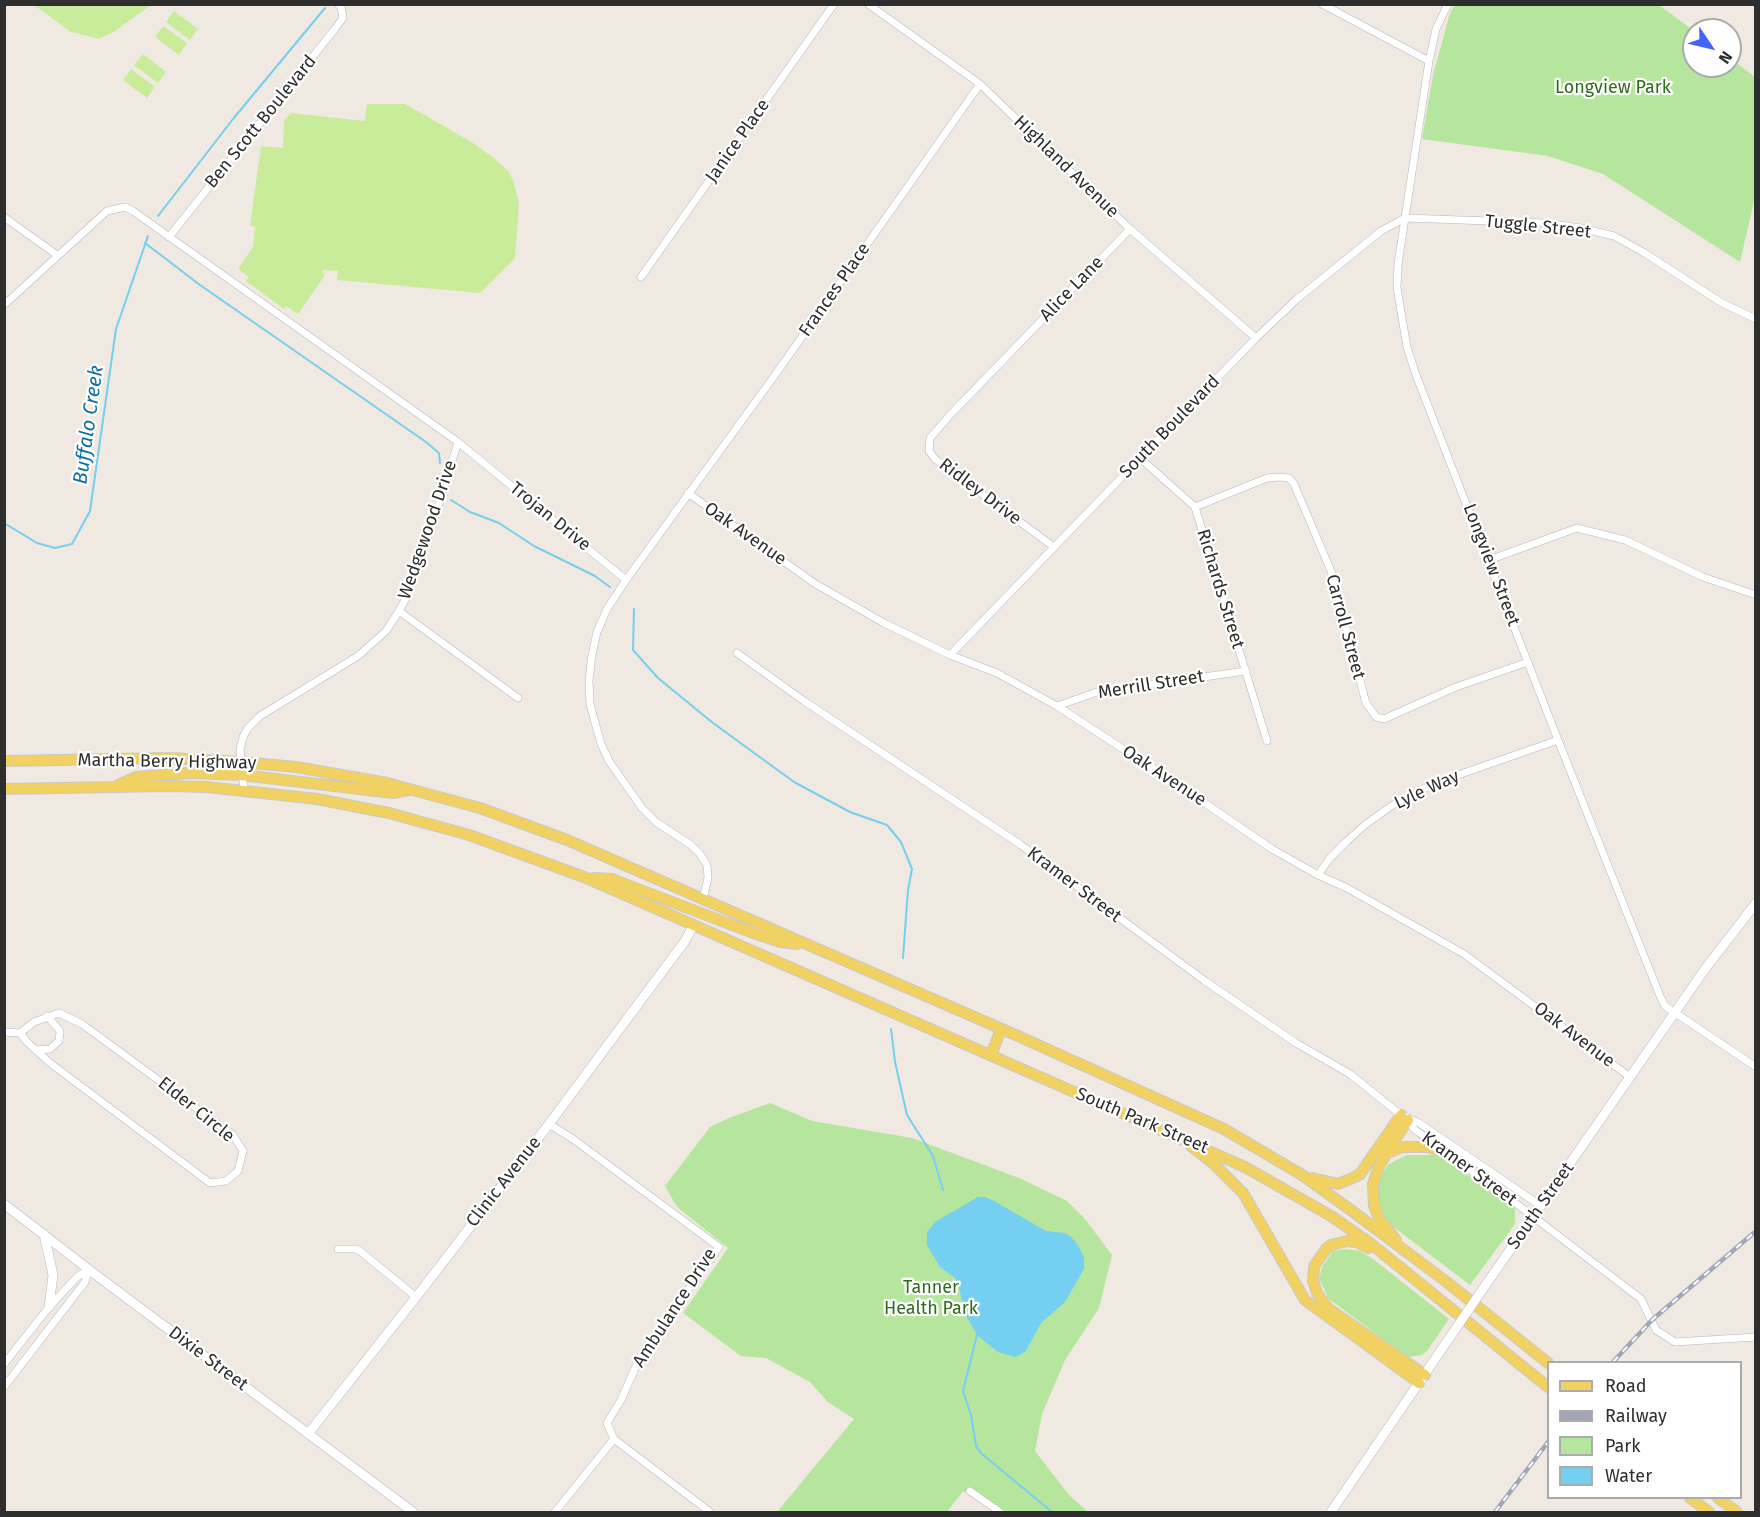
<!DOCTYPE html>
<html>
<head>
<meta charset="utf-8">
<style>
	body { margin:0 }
	#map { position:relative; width:1760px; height:1517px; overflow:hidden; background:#efe9e1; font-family:"Fira Sans",sans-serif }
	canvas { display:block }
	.frame { position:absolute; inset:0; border:6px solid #2e2e2e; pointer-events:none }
	.legend { position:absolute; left:1547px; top:1361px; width:195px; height:138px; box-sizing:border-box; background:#fff; border:2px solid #ababab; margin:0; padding:8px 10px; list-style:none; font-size:18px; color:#2e2e2e }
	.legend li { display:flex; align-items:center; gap:12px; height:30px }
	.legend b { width:30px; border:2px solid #ababab }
	.north { position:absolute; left:1682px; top:18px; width:60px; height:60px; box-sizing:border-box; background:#fff; border:2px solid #ababab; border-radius:50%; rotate:125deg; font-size:16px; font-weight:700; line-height:24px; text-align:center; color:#2e2e2e }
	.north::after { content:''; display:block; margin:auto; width:21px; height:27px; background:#4264fb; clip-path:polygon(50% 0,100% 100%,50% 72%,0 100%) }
</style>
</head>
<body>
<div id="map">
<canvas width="1760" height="1517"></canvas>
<div class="frame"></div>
<ul class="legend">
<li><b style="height:8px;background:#f2d163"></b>Road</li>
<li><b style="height:8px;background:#a3a6b8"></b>Railway</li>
<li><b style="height:16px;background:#b6e59e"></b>Park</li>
<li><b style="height:16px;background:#75cff0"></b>Water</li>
</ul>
<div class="north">N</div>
</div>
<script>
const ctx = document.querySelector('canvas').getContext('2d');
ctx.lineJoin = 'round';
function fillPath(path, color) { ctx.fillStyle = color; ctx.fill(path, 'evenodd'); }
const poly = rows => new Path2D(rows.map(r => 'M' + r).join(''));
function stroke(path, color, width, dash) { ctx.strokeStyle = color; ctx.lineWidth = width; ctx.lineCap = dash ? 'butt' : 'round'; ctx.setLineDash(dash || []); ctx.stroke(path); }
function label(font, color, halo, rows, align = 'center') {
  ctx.font = font + ' "Fira Sans",sans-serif'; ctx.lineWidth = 4.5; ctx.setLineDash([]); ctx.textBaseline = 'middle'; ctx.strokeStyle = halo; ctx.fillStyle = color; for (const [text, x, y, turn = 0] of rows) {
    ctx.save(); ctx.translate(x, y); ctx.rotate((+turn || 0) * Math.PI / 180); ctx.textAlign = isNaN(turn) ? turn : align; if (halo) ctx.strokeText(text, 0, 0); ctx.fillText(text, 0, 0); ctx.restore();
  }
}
const green = poly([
	[1455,5,1659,5,1694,31,1694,66,1730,66,1730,58,1755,77,1755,197,1740,262,1603,174,1548,156,1422,139,1433,75,1450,13],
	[770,1103,812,1121,912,1138,1019,1178,1067,1201,1085,1219,1112,1255,1099,1308,1065,1360,1042,1414,1035,1451,1069,1495,1088,1512,1001,1512,963,1491,947,1512,777,1512,854,1419,828,1402,810,1382,766,1358,741,1356,683,1313,728,1248,677,1207,665,1186,710,1127,729,1118],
	[1407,1155,1439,1155,1515,1207,1515,1224,1470,1285,1391,1225,1380,1211,1376,1190,1379,1177,1389,1164],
	[1347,1249,1360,1251,1373,1259,1449,1319,1427,1351,1422,1355,1408,1357,1329,1299,1319,1279,1322,1267,1333,1251]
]);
const pitch = poly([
	[34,5,151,5,115,31,99,39,71,32],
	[174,11,198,29,190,40,166,22],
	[163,26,187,43,179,55,155,37],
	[143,54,166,72,158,83,134,65],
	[131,69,155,87,147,98,123,80],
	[367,104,405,104,470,141,494,158,509,172,514,183,519,204,515,258,480,293,337,280,338,271,323,270,322,272,325,275,298,314,286,306,284,309,246,281,249,277,238,269,253,247,255,227,250,226,261,146,283,148,284,120,291,113,365,121]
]);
const water = poly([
	[978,1197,985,1197,996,1202,1046,1231,1065,1233,1070,1236,1078,1245,1084,1257,1084,1269,1065,1302,1041,1323,1026,1351,1016,1357,998,1352,978,1336,965,1314,958,1283,955,1278,940,1267,927,1245,927,1232,935,1222]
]);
const stream = poly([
	[158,216,233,119,325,8],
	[145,243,200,285,426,442,439,453,440,463],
	[451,500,470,512,499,523,534,546,595,576,610,587],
	[4,523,37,543,55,548,72,544,90,511,116,329,148,236],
	[634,609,633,650,658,678,713,723,794,782,850,812,887,825,901,842,912,869,908,890,903,958],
	[891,1029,895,1062,907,1115,933,1156,943,1190],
	[978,1331,963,1391,971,1415,976,1446,982,1454,1052,1512]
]);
const street = poly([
	[868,4,980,84,1130,229,1256,338],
	[1322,4,1429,61],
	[1448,4,1436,29,1429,61,1398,264,1397,288,1407,347,1416,375,1558,740,1660,996,1665,1006,1756,1067],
	[4,217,57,255],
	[169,237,334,30,343,18,341,7,338,4],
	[641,277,834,4],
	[4,305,107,211,125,207,133,211,458,442,626,580],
	[1140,458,1195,507,1267,741],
	[688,493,814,583,884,623,950,655,997,673,1057,706,1177,784,1272,849,1318,875,1347,888,1464,954,1630,1077],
	[1195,507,1267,478,1279,477,1289,478,1294,484,1331,571,1366,703,1376,717,1384,719,1456,687,1528,662],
	[1054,547,935,459,929,451,930,438,950,415,1130,229],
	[1489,560,1577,528,1625,540,1703,577,1756,595],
	[399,611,518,698],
	[737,653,804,701,1021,845,1205,981,1296,1043,1350,1074,1401,1115,1419,1123,1541,1206],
	[950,655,1256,338,1297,299,1381,231,1405,218,1545,223,1581,228,1614,236,1643,252,1722,303,1756,319],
	[1057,706,1097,692,1246,671],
	[244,791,240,749,243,737,248,728,260,716,358,656,386,631,399,611,406,598,434,519,458,442],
	[1318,875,1329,859,1347,841,1366,824,1397,802,1438,782,1558,740],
	[703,899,708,878,707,865,700,854,691,845,656,822,642,808,609,761,601,744,590,704,589,680,592,655,597,632,607,609,626,580,775,375,980,84],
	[59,1013,82,1024,233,1135,243,1151,238,1171,226,1181,210,1183,50,1063,27,1042,20,1033,34,1022,59,1013],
	[4,1032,20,1033],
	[36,1050,50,1049,59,1041,60,1031,47,1016],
	[1408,1120,1414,1129,1518,1205,1641,1299,1656,1330,1675,1342,1756,1337],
	[549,1124,573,1139,719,1247,641,1355,621,1400,607,1423,614,1439,710,1512],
	[338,1249,356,1249,360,1251,416,1297],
	[4,1364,49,1307,77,1277,89,1269],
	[4,1387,85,1282,89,1269],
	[970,1491,1000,1512],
	[555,1512,614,1439]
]);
const secondary = poly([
	[4,1204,96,1275,413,1512],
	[44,1234,53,1275,49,1307],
	[1487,1283,1705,969,1756,903],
	[308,1434,424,1287,549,1124,685,941,693,926],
	[1331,1512,1450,1337]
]);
const primary = poly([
	[4,761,168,758,240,762,296,767,387,783,435,796,480,808,567,840,1018,1036,1224,1129,1302,1175,1348,1208,1448,1283,1548,1363],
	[118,785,136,777,189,773,242,775,393,793,408,790],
	[4,789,169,786,207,787,317,799,389,813,469,835,584,877,1245,1167,1331,1216,1370,1243,1548,1387],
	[593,878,612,879,753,933,781,942,797,944],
	[991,1055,1001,1029],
	[1191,1146,1214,1164,1243,1193,1305,1300,1419,1383],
	[1387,1152,1408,1120],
	[1312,1178,1338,1184,1355,1177,1360,1174,1401,1115],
	[1396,1240,1379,1218,1374,1206,1373,1184,1378,1168,1387,1153,1403,1147,1428,1147,1446,1153],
	[1368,1248,1356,1242,1347,1241,1331,1245,1326,1249,1314,1266,1313,1281,1317,1293,1329,1309,1425,1375],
	[1690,1498,1709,1512],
	[1718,1498,1737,1512]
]);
const rail = poly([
	[1613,1362,1652,1320,1756,1231],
	[1495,1512,1548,1442]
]);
const secondaryBridge = poly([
	[1450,1337,1487,1283]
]);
const parkNames = [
	["Longview Park",1613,88],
	["Tanner",931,1288],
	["Health Park",931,1309]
];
const streetNames = [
	["Ben Scott Boulevard",261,122,-51],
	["Janice Place",738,141,-55],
	["Highland Avenue",1066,167,44],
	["Tuggle Street",1538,227,6],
	["Alice Lane",1072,289,-46],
	["Frances Place",835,290,-55],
	["South Boulevard",1170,427,-46],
	["Ridley Drive",980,492,37],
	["Trojan Drive",550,517,39],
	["Wedgewood Drive",428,530,-71],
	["Oak Avenue",745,534,35],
	["Longview Street",1491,565,69],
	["Richards Street",1220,589,73],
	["Carroll Street",1345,627,75],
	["Merrill Street",1151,685,-9],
	["Martha Berry Highway",167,762,1],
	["Oak Avenue",1164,776,33],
	["Lyle Way",1427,790,-25],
	["Kramer Street",1074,885,37],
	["Oak Avenue",1574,1035,37],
	["Elder Circle",196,1110,39],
	["South Park Street",1142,1121,23],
	["Kramer Street",1469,1169,36],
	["Clinic Avenue",504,1182,-52],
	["South Street",1541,1206,-55],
	["Ambulance Drive",675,1308,-57],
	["Dixie Street",208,1359,37]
];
const waterNames = [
	["Buffalo Creek",89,425,-82]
];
fillPath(green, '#b6e59e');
fillPath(pitch, '#c9ec9a');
fillPath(water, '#75cff0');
stroke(stream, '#75cff0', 2);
stroke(street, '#b4b7c1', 8);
stroke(secondary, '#b4b7c1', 10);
stroke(primary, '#c9c9c9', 12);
stroke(street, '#fff', 7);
stroke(secondary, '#fff', 9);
stroke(primary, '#f2d163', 10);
stroke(rail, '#a3a6b8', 4.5);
stroke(rail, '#fff', 2, [7]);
stroke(secondaryBridge, '#b4b7c1', 10, []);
stroke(secondaryBridge, '#fff', 9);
label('18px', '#2c6e1b', '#fff', parkNames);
label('18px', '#2e2e2e', '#fff', streetNames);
label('italic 20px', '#0d6fa3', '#fff', waterNames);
</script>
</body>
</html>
